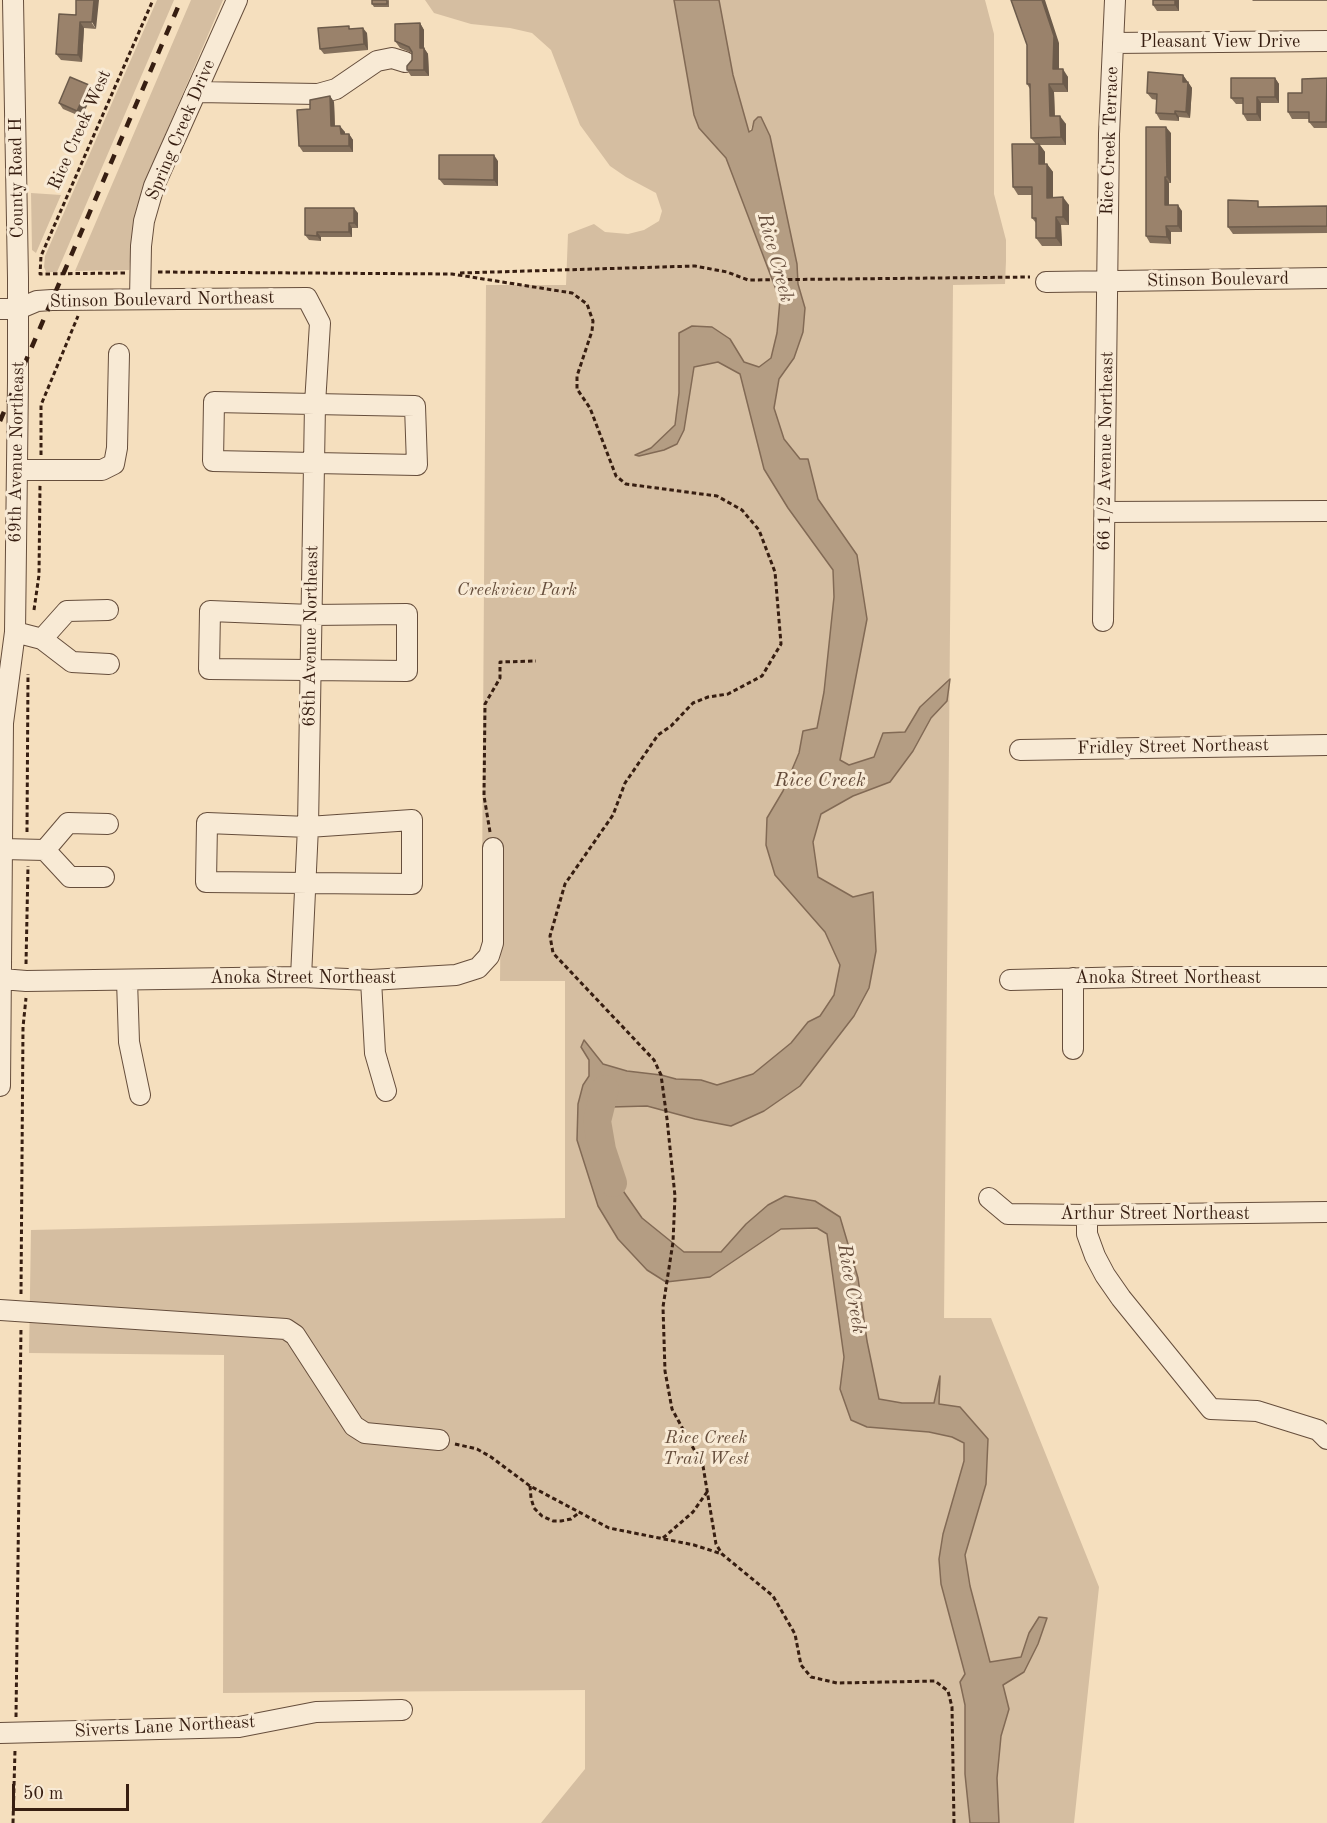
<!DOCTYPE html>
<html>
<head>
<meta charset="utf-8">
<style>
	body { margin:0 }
	#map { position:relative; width:1327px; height:1823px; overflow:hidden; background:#f5dfbe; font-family:"Old Standard TT",serif }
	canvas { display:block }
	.scale { position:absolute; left:12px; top:1784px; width:117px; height:27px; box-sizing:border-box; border:3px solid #371e11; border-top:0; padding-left:8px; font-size:18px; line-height:21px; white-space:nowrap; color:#371e11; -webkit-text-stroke:4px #f8ead5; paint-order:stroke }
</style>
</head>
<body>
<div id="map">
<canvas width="1327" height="1823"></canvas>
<div class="scale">50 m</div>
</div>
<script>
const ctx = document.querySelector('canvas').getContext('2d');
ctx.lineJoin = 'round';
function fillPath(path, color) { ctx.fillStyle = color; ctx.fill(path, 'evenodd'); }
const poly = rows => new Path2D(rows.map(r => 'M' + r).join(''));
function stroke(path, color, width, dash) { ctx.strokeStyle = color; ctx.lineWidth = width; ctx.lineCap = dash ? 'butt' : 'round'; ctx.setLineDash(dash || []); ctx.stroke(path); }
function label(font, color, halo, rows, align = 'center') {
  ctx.font = font + ' "Old Standard TT",serif'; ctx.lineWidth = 6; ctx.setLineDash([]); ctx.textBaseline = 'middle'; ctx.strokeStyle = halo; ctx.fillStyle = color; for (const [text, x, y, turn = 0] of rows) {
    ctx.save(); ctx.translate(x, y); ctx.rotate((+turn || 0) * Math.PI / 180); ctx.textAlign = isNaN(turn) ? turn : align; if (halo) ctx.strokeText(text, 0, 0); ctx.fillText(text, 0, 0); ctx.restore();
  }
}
const green = poly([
	[157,0,174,0,57,272,46,272,44,267,45,256],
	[191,0,223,0,147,177,136,210,129,270,75,271],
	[425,0,674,0,699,128,726,158,763,256,797,272,770,136,761,117,758,117,754,121,749,133,733,75,719,0,985,0,994,34,994,194,1006,240,1006,261,1005,284,953,285,944,1318,991,1318,1099,1587,1074,1823,541,1823,585,1769,585,1690,223,1693,224,1355,29,1353,31,1230,565,1218,565,981,500,981,501,885,482,885,486,285,566,285,568,234,594,224,605,232,628,234,644,230,659,221,662,211,656,193,626,177,610,166,580,125,551,50,532,33,510,28,471,24,434,13],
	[31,193,61,195,36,253,32,250]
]);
const water = poly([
	[674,0,719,0,733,75,749,132,752,130,754,121,758,117,761,117,770,136,797,264,798,284,805,308,803,332,794,358,779,379,774,408,784,439,800,459,808,459,818,499,857,555,867,619,840,760,849,765,874,757,883,733,905,732,920,707,950,679,947,701,931,718,913,751,890,782,853,796,821,814,813,842,818,877,853,897,873,892,876,951,869,988,854,1016,800,1086,764,1111,731,1126,695,1119,647,1106,611,1107,597,1121,602,1150,619,1185,642,1218,684,1252,721,1252,746,1224,768,1205,785,1196,815,1201,840,1217,858,1278,867,1341,879,1399,902,1403,934,1403,940,1376,939,1404,960,1407,988,1439,986,1484,965,1555,970,1586,990,1662,1021,1657,1029,1633,1039,1617,1047,1618,1038,1644,1024,1672,1003,1685,1009,1709,1001,1736,997,1778,999,1823,970,1823,965,1774,965,1705,960,1682,965,1674,941,1584,939,1559,943,1534,964,1461,964,1443,952,1437,929,1432,867,1427,851,1420,840,1389,844,1357,827,1234,817,1228,781,1229,710,1277,666,1282,647,1270,618,1239,598,1206,577,1140,578,1104,583,1085,589,1076,589,1060,581,1047,584,1040,603,1064,627,1071,661,1075,676,1079,701,1080,717,1085,753,1074,791,1043,808,1022,820,1016,834,995,840,965,825,932,775,875,766,845,767,818,783,791,799,753,803,731,817,728,824,692,834,597,833,570,788,508,764,469,740,374,718,362,694,367,684,430,677,444,664,450,639,456,635,455,651,448,675,425,679,393,679,333,692,326,712,327,730,339,744,362,759,367,771,358,777,333,780,300,726,158,699,128,694,115,674,0]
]);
const river = poly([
	[605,1089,597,1121,602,1150,613,1183]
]);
const path = poly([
	[158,272,452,274,572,293,587,304,593,321,592,331,577,376,577,389,590,408,616,476,626,484,717,496,742,510,759,530,775,572,781,644,762,676,728,694,708,697,693,703,671,726,658,735,625,783,613,815,565,884,550,936,553,953,654,1060,661,1075,667,1119,675,1196,673,1242,663,1307,665,1371,672,1409,703,1466,716,1544,722,1554,773,1596,795,1634,801,1665,811,1677,837,1683,935,1681,948,1691,952,1707,954,1823],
	[125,273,40,274,41,256,153,0],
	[460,273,695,266,727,272,748,280,1030,277],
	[41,455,41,405,78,316],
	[34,610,39,575,40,485],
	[27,832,28,674],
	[490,832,484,796,485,704,500,678,500,662,536,661],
	[26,964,28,866],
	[21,1294,23,1027,26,998],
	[455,1444,477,1449,491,1457,530,1486,609,1528,694,1545,722,1554],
	[530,1486,531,1498,534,1508,542,1516,553,1521,561,1521,571,1519,580,1512],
	[663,1538,693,1512,707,1492],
	[16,1717,21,1327],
	[13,1823,15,1750]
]);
const minor = poly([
	[1113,43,1327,41],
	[197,92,318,94,336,89,377,61,392,58,405,62],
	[1046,282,1327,278],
	[140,299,141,246,144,221,154,186,237,0],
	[0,309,18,309,37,301,52,300,307,298,320,323,315,404,308,827,301,977],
	[214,402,415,406,417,465,213,461,214,402],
	[17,470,102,470,114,464,117,448,119,354],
	[1105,512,1327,511],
	[210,611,311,615,407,614,407,671,209,669,210,611],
	[1103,621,1109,134,1115,0],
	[15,632,42,639,72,662,109,664],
	[42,639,67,611,108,610],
	[1020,750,1327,745],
	[412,820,412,884,206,882,207,823,308,827,412,820],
	[3,849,45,850,70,877,104,877],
	[45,850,68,823,108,824],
	[1073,978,1073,1049],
	[2,979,26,981,301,977,371,980,456,975,478,968,489,956,493,943,493,848],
	[127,980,129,1042,140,1095],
	[371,980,375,1053,386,1091],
	[1010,980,1133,977,1327,977],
	[0,1086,3,723,15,632,18,381,18,278,13,0],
	[989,1198,1008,1214,1087,1215,1327,1212],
	[1087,1215,1087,1234,1095,1256,1105,1275,1121,1298,1211,1409,1257,1411,1318,1430,1327,1439],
	[0,1310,286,1329,295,1335,354,1426,365,1433,439,1440],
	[0,1733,239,1727,316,1712,402,1710]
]);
const rail = poly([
	[0,421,181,0]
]);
const wall = poly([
	[76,0,96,29,84,28,82,62,61,60,56,54,76,15],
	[389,0,389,7,374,7,372,4],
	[1179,0,1179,11,1157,11,1153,5],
	[1252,0,1327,0,1327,1,1253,1],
	[420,23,424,30,424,48,428,54,429,76,411,76,407,70,412,60,412,53,400,48,395,41],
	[351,29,367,33,368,50,324,54,320,49],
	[1059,43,1059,69,1068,77,1068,92,1054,92,1055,116,1066,124,1066,145,1040,145,1045,152,1045,164,1047,164,1053,172,1053,197,1069,205,1069,225,1061,225,1062,246,1042,246,1036,238,1036,223,1032,218,1032,195,1018,195,1013,187,1036,144,1031,138,1030,89,1027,84,1027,45],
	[1183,75,1192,88,1190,118,1179,117,1179,121,1160,120,1156,113,1157,100,1152,99,1147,93],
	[1275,78,1279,84,1279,103,1261,103,1261,121,1247,121,1243,114,1243,104,1236,104,1231,98],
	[1327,78,1327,128,1314,128,1309,122,1309,119,1292,119,1288,112,1302,93],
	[89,85,93,92,82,117,63,109,59,103],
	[330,96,334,102,335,126,345,132,345,134,349,134,353,140,353,152,303,152,299,146,310,109],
	[1171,133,1171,183,1169,183,1169,205,1182,211,1182,232,1171,232,1171,244,1150,243,1146,236],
	[498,161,498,186,444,185,439,179],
	[1327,206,1327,233,1233,234,1228,227,1262,207],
	[358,213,358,228,352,228,352,237,321,237,321,241,309,240,305,235]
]);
const shadedWall = poly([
	[94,0,99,0,96,29,92,22],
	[1042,0,1045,0,1059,43,1059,76,1053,69],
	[1175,0,1179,0,1179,11,1175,5],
	[80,22,84,28,82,62,78,55],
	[420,23,424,30,424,48,428,54,429,76,424,70,420,48],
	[363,28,367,33,368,50,364,44],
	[1063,69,1068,77,1068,92,1063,84],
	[1183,75,1187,81,1187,88,1183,82],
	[1275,78,1279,84,1279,103,1275,97],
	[1188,82,1192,88,1190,118,1186,112],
	[1049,84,1054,92,1055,124,1050,116],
	[89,85,93,92,82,117,77,111],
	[330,96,334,102,335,132,331,126],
	[1257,97,1261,103,1261,121,1257,114],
	[1175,111,1179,117,1179,121,1175,114],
	[1060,116,1066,124,1066,145,1061,137],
	[340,126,345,132,345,140,341,134],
	[1166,127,1171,133,1171,183,1167,177],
	[349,134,353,140,353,152,349,146],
	[1039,144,1045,152,1045,172,1039,164],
	[494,155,498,161,498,186,494,180],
	[1047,164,1053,172,1053,206,1047,198],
	[1165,177,1169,183,1169,211,1165,205],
	[1063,197,1069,205,1069,225,1063,217],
	[1178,205,1182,211,1182,232,1178,226],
	[354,208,358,213,358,228,354,223],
	[1056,217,1061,225,1062,246,1056,238],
	[349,223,352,228,352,237,349,232],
	[1166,226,1171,232,1171,244,1167,237],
	[317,232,321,237,321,241,317,236]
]);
const building = poly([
	[76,0,94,0,92,22,80,22,78,55,56,54,59,14,76,15,76,0],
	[372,0,387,0,387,4,372,4,372,0],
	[1011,0,1042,0,1054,36,1053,69,1063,69,1063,84,1049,84,1050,116,1060,116,1061,137,1031,138,1030,84,1027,84,1027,45,1011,0],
	[1153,0,1175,0,1175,5,1153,5,1153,0],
	[420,23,420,48,424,48,424,70,407,70,407,66,412,60,412,52,409,47,395,41,395,24,420,23],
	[349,26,349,29,363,28,364,44,320,49,318,28,349,26],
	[1148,72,1183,75,1183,82,1188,82,1186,112,1175,111,1175,114,1156,113,1157,94,1147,93,1148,72],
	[70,77,89,85,77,111,59,103,70,77],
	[1231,78,1275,78,1275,97,1257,97,1257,114,1243,114,1243,98,1231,98,1231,78],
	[1327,78,1326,122,1309,122,1309,112,1288,112,1288,93,1302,93,1302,79,1327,78],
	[330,96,331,126,340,126,341,134,349,134,349,146,299,146,297,110,310,109,310,100,330,96],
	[1146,127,1166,127,1167,177,1165,177,1165,205,1178,205,1178,226,1166,226,1167,237,1146,236,1146,127],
	[1012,144,1039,144,1039,164,1047,164,1047,198,1063,197,1063,217,1056,217,1056,238,1036,238,1036,218,1032,218,1032,187,1013,187,1012,144],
	[439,155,494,155,494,180,439,179,439,155],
	[1228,200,1258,201,1258,207,1327,206,1327,226,1228,227,1228,200],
	[305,208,354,208,354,223,349,223,349,232,317,232,317,236,305,235,305,208]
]);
const streetNames = [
	["Pleasant View Drive",1220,42],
	["Rice Creek West",80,130,-66],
	["Spring Creek Drive",181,130,-67],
	["Rice Creek Terrace",1110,141,-88],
	["County Road H",17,178,-91],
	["Stinson Boulevard",1218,280,-1],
	["Stinson Boulevard Northeast",162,300,-1],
	["66 1/2 Avenue Northeast",1106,451,-89],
	["69th Avenue Northeast",17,452,-89],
	["68th Avenue Northeast",311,636,-89],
	["Fridley Street Northeast",1173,747,-1],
	["Anoka Street Northeast",303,978],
	["Anoka Street Northeast",1168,978],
	["Arthur Street Northeast",1155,1214],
	["Siverts Lane Northeast",165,1727,-3]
];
const parkNames = [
	["Creekview Park",517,590],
	["Rice Creek",706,1438],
	["Trail West",706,1459]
];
const waterNames = [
	["Rice Creek",775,258,75],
	["Rice Creek",820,781],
	["Rice Creek",851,1289,80]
];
fillPath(green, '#d5bea1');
fillPath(water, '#b49d83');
stroke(water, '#826a55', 1.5);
stroke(river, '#b49d83', 28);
stroke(minor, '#664e3c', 22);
stroke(path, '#371e11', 3, [4.5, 3]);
stroke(minor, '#f8ead5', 20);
stroke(rail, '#371e11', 4.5, [10, 10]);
fillPath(wall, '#84705c');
fillPath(shadedWall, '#6c5b4b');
fillPath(building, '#9a826b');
stroke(building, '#6c5b4b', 1.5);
label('18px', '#371e11', '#f8ead5', streetNames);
label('italic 18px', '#664e3c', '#f8ead5', parkNames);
label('italic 20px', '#634a39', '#f8ead5', waterNames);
</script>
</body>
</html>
